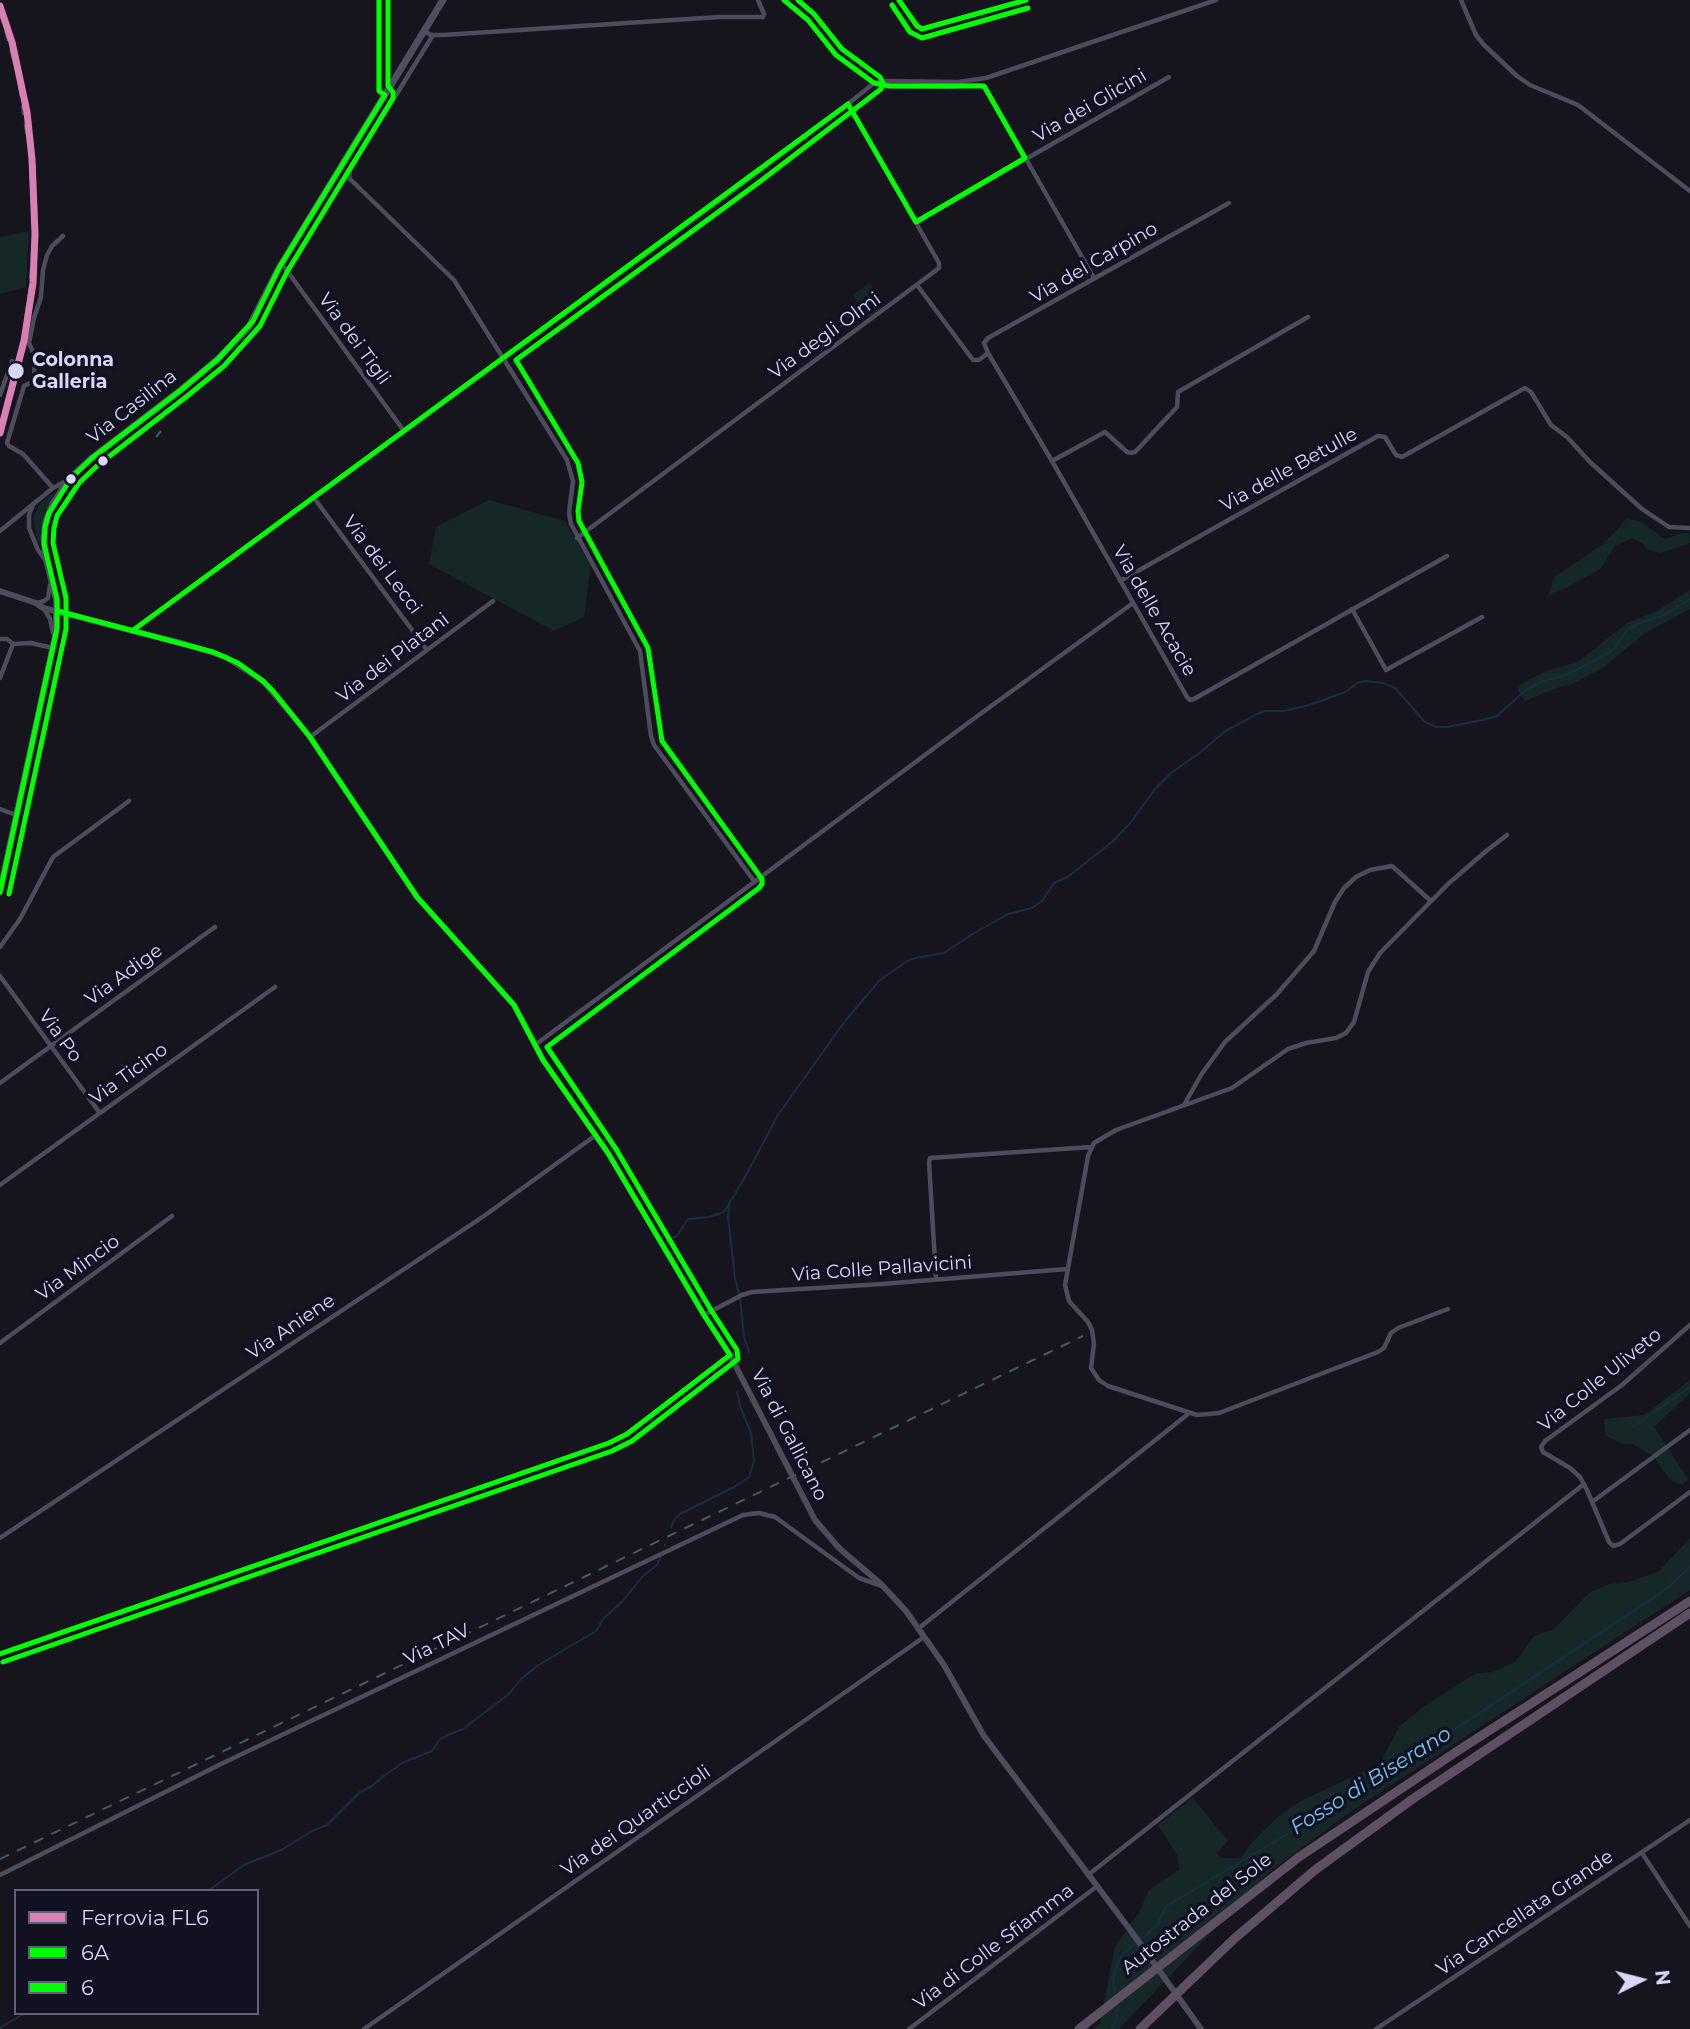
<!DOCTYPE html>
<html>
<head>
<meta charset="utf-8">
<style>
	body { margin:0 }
	#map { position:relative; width:1690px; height:2029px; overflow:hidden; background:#16151e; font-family:Montserrat,sans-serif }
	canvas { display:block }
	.legend { position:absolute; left:14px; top:1889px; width:245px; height:126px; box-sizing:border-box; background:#121122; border:2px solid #616078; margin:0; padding:9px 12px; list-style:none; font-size:21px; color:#d7d7fa }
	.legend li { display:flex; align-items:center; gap:14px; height:35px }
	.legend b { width:35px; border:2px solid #616078 }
	.north { position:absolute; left:1606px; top:1945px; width:70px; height:70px; -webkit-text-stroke:5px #121122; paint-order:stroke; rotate:84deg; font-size:19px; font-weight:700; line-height:28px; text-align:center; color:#d7d7fa }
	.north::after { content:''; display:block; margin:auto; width:24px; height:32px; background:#d7d7fa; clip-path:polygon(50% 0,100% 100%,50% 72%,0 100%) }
</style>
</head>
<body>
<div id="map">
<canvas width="1690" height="2029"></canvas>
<ul class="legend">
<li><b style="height:9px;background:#d880b4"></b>Ferrovia FL6</li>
<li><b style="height:9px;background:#0f0"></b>6A</li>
<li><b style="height:9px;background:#0f0"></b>6</li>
</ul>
<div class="north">N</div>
</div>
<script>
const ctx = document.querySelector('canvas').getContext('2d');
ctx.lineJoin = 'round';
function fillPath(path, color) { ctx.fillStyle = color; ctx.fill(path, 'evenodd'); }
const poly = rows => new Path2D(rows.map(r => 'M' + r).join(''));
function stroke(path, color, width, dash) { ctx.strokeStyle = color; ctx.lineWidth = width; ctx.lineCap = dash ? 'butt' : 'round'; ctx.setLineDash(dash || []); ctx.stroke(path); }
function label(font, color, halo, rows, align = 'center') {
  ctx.font = font + ' Montserrat,sans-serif'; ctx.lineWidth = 7; ctx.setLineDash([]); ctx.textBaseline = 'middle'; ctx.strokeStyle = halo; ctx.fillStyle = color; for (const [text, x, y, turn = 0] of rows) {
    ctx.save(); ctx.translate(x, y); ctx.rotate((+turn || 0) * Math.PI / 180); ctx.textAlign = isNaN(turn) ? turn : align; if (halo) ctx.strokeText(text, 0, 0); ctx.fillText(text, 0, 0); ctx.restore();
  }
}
const green = poly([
	[29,231,26,287,0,294,0,237],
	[869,283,885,305,869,317,853,295],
	[56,491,43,521,40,541,38,543,33,520,35,513,42,502],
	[489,500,565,521,591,565,584,617,554,631,429,564,436,527],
	[1626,519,1640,521,1665,539,1682,533,1689,533,1690,543,1661,553,1648,550,1642,543,1632,538,1615,546,1600,569,1570,586,1548,596,1554,577,1600,546,1617,530],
	[1690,590,1690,609,1645,633,1604,667,1573,684,1557,688,1524,701,1517,687,1519,685,1544,672,1579,661,1627,623,1657,611],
	[1690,1380,1690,1393,1654,1427,1688,1479,1682,1485,1670,1480,1654,1457,1633,1444,1623,1444,1605,1435,1604,1419,1644,1415],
	[1690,1538,1690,1590,1356,1808,1269,1872,1119,2029,1093,2029,1100,2023,1115,1947,1140,1911,1149,1890,1179,1870,1177,1855,1158,1825,1193,1798,1228,1841,1217,1853,1221,1858,1241,1858,1250,1845,1261,1833,1280,1815,1299,1802,1364,1771,1377,1769,1399,1727,1426,1705,1475,1674,1493,1672,1516,1661,1534,1636,1554,1629,1589,1593,1609,1584,1629,1582,1658,1572]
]);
const stream = poly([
	[729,1205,728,1217,735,1278,739,1294],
	[666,1241,677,1236,688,1219,709,1217,724,1212,744,1179,778,1115,845,1021,880,980,907,961,915,958,944,953,971,935,1008,914,1032,908,1042,901,1054,883,1069,876,1113,841,1131,822,1155,789,1171,773,1202,751,1224,732,1257,714,1265,711,1284,711,1309,705,1346,692,1357,683,1366,681,1383,683,1395,688,1425,722,1436,727,1447,727,1482,720,1497,716,1527,689,1539,683,1568,674,1611,652,1627,630,1639,623,1664,615,1690,599],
	[740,1298,744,1337,749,1352],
	[1632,1427,1690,1387],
	[671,1527,674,1520,680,1514,734,1487,749,1477,754,1461,751,1433,740,1406,737,1392],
	[665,1546,665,1544],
	[208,1891,244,1865,281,1850,314,1830,327,1825,360,1792,372,1786,385,1775,404,1762,432,1751,440,1739,450,1734,463,1729,509,1694,521,1679,537,1666,596,1631,603,1619,622,1602,642,1577,657,1565,661,1557],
	[1142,1939,1157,1925,1165,1907,1383,1777,1666,1589,1690,1567],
	[1115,1994,1113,1980,1117,1965,1123,1954,1137,1942],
	[0,2028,25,2013],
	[1112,2029,1117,2019,1116,2003]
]);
const minor = poly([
	[379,0,379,91,384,95],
	[784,0,808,20,836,55,874,83,889,86,946,87,978,85,985,87,1094,278],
	[899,0,917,26,922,29,1026,0],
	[1461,0,1476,35,1484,45,1517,76,1530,85,1578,105,1690,191],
	[424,31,431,35,443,35,719,17,763,17,764,14,758,0],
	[433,35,350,170,349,178,454,280,567,460,573,481,569,513,571,524,640,651,651,736,654,745,754,881],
	[875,83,886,81,958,82,986,78,1216,0],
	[1229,203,988,338,984,343,988,353,1052,461,1187,697,1190,700,1194,699,1447,556],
	[916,222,1169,77],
	[282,264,404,431],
	[917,285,973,360,979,360,988,353],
	[0,395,12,361],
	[1052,461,1105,432,1127,452,1131,453,1135,452,1177,407,1178,392,1308,317],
	[53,488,23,454,9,446,7,443,24,386,32,382,34,377,35,357,29,343,34,318,41,297,43,270,47,255,52,246,63,236],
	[314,498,427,650],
	[33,505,29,515,29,528,38,550,46,561],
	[0,531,53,488,66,481],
	[577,538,939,268,939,263,848,104],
	[1120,581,1378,436,1385,437,1396,455,1402,457,1525,388,1531,392,1551,425,1567,437,1590,462,1642,509,1669,527,1690,528],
	[37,603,44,601,48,598,50,585],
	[44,609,50,619,53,633],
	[1352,609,1386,670,1482,617],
	[132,631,753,176,848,104,874,83],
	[0,639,7,639,13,644,31,643,53,648],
	[0,678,13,644],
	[310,737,493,601],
	[0,809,16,815],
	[0,947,20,919,53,857,129,801],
	[0,976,99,1112],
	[535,1045,972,720,1133,603],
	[0,1083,215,927],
	[1184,1105,1201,1075,1225,1042,1277,994,1314,951,1335,902,1344,888,1356,877,1370,870,1392,866,1431,901],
	[0,1185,275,987],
	[936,1279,929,1162,930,1158,1091,1147],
	[1448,1309,1398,1328,1391,1333,1384,1348,1378,1352,1219,1413,1197,1415,1108,1386,1099,1380,1091,1368,1094,1344,1092,1330,1088,1322,1069,1301,1065,1285,1088,1156,1094,1143,1116,1130,1232,1088,1288,1049,1306,1043,1336,1038,1346,1033,1354,1022,1368,972,1380,953,1448,884,1485,852,1507,835],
	[704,1315,742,1295,752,1292,882,1284,1067,1269],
	[1690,1325,1622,1385,1545,1441,1541,1447,1543,1452,1570,1468,1580,1477,1587,1490,1609,1542,1613,1546,1620,1544,1690,1492],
	[0,1343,172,1216],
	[1592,1502,1690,1430],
	[0,1538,484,1216,596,1135],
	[919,1628,1188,1414],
	[0,1654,609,1443,627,1434,730,1355],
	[1642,1853,1690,1926],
	[0,1875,221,1764,743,1515,759,1513,775,1517,859,1578,882,1586],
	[1088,1875,1584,1484],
	[364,2029,924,1637],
	[909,2029,1096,1887],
	[1376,2029,1690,1820]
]);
const tertiary = poly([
	[0,591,36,603,43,608,185,644,226,657,263,681,293,716,310,737,417,897,514,1005,543,1060,608,1153,704,1315,730,1355,815,1520,839,1548,881,1584,906,1611,944,1665,984,1736,1131,1931,1201,2029]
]);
const primary = poly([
	[0,892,56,634,57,602,46,557,44,538,46,521,53,504,70,478,92,458,181,390,218,359,249,327,279,268,443,0]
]);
const motorway = poly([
	[1079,2029,1299,1857,1456,1752,1690,1601],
	[1140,2029,1234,1939,1315,1870,1414,1798,1690,1613]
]);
const rail = poly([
	[0,13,17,74,27,139],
	[0,427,11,389,22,341,29,292,32,252],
	[156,437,161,431],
	[0,1859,1083,1336]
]);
const bus1 = poly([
	[899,0,917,26,922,29,1026,0],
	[132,631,848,104,916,222,1025,158,984,86,889,86,874,83,836,55,808,20,784,0],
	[0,892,57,628,57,599,44,544,45,527,49,513,72,477,92,458,181,390,218,359,253,321,279,268,385,95,379,91,379,0],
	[0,1654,609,1443,627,1434,730,1355,704,1315,608,1153,543,1060,514,1005,417,897,310,737,273,691,263,681,238,663,213,652,58,611]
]);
const bus2 = poly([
	[892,5,910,32,922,38,1028,8],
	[9,894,66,629,66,598,53,543,54,528,57,516,79,483,98,465,186,397,224,366,260,326,287,272,393,98,393,92,388,86,388,0],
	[3,1662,612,1451,632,1441,738,1359,737,1350,711,1310,616,1149,547,1047,759,888,762,884,762,879,662,741,648,648,579,521,578,511,582,482,578,463,516,360,758,183,881,89,883,83,880,77,842,49,814,14,798,0]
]);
const rail1 = poly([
	[0,6,12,42,27,112,32,159,35,234,33,283,24,341,0,433]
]);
const markers = [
	[16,371,9,"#d7d7fa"],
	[103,461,6,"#d7d7fa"],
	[71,479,6,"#d7d7fa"]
];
const streetNames = [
	["Via dei Glicini",1090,106,-30],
	["Via del Carpino",1094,263,-30],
	["Via degli Olmi",825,336,-36],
	["Via dei Tigli",354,339,54],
	["Via Casilina",132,407,-38],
	["Via delle Betulle",1289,470,-29],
	["Via dei Lecci",382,565,53],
	["Via delle Acacie",1154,611,60],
	["Via dei Platani",393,658,-37],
	["Via Adige",124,975,-36],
	["Via Po",60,1036,54],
	["Via Ticino",129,1074,-36],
	["Via Mincio",78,1268,-36],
	["Via Colle Pallavicini",882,1269,-4],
	["Via Aniene",291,1327,-34],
	["Via Colle Uliveto",1600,1380,-39],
	["Via di Gallicano",789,1435,63],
	["Via TAV",437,1645,-26],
	["Via dei Quarticcioli",636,1821,-35],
	["Via Cancellata Grande",1525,1913,-34],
	["Autostrada del Sole",1197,1914,-38],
	["Via di Colle Sfiamma",994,1947,-37]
];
const stopNames = [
	["Colonna",32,360],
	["Galleria",32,382]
];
const waterNames = [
	["Fosso di Biserano",1371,1781,-32]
];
fillPath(green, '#152827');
stroke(stream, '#162d43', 2);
stroke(minor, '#4c4c5d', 4.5);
stroke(tertiary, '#4c4c5d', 6);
stroke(primary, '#524c63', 7);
stroke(motorway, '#5d5063', 9);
stroke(rail, '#455963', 2, [10, 9]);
stroke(bus1, '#0f0', 5);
stroke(bus2, '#0f0', 5);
stroke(rail1, '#d880b4', 7);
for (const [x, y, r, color] of markers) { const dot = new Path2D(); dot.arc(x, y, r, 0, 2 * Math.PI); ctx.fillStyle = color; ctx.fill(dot); stroke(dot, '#121122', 2.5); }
label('19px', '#d7d7fa', '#121122', streetNames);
label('bold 19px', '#d7d7fa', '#121122', stopNames, 'left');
label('italic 21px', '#71c4ed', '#121122', waterNames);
</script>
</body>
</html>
